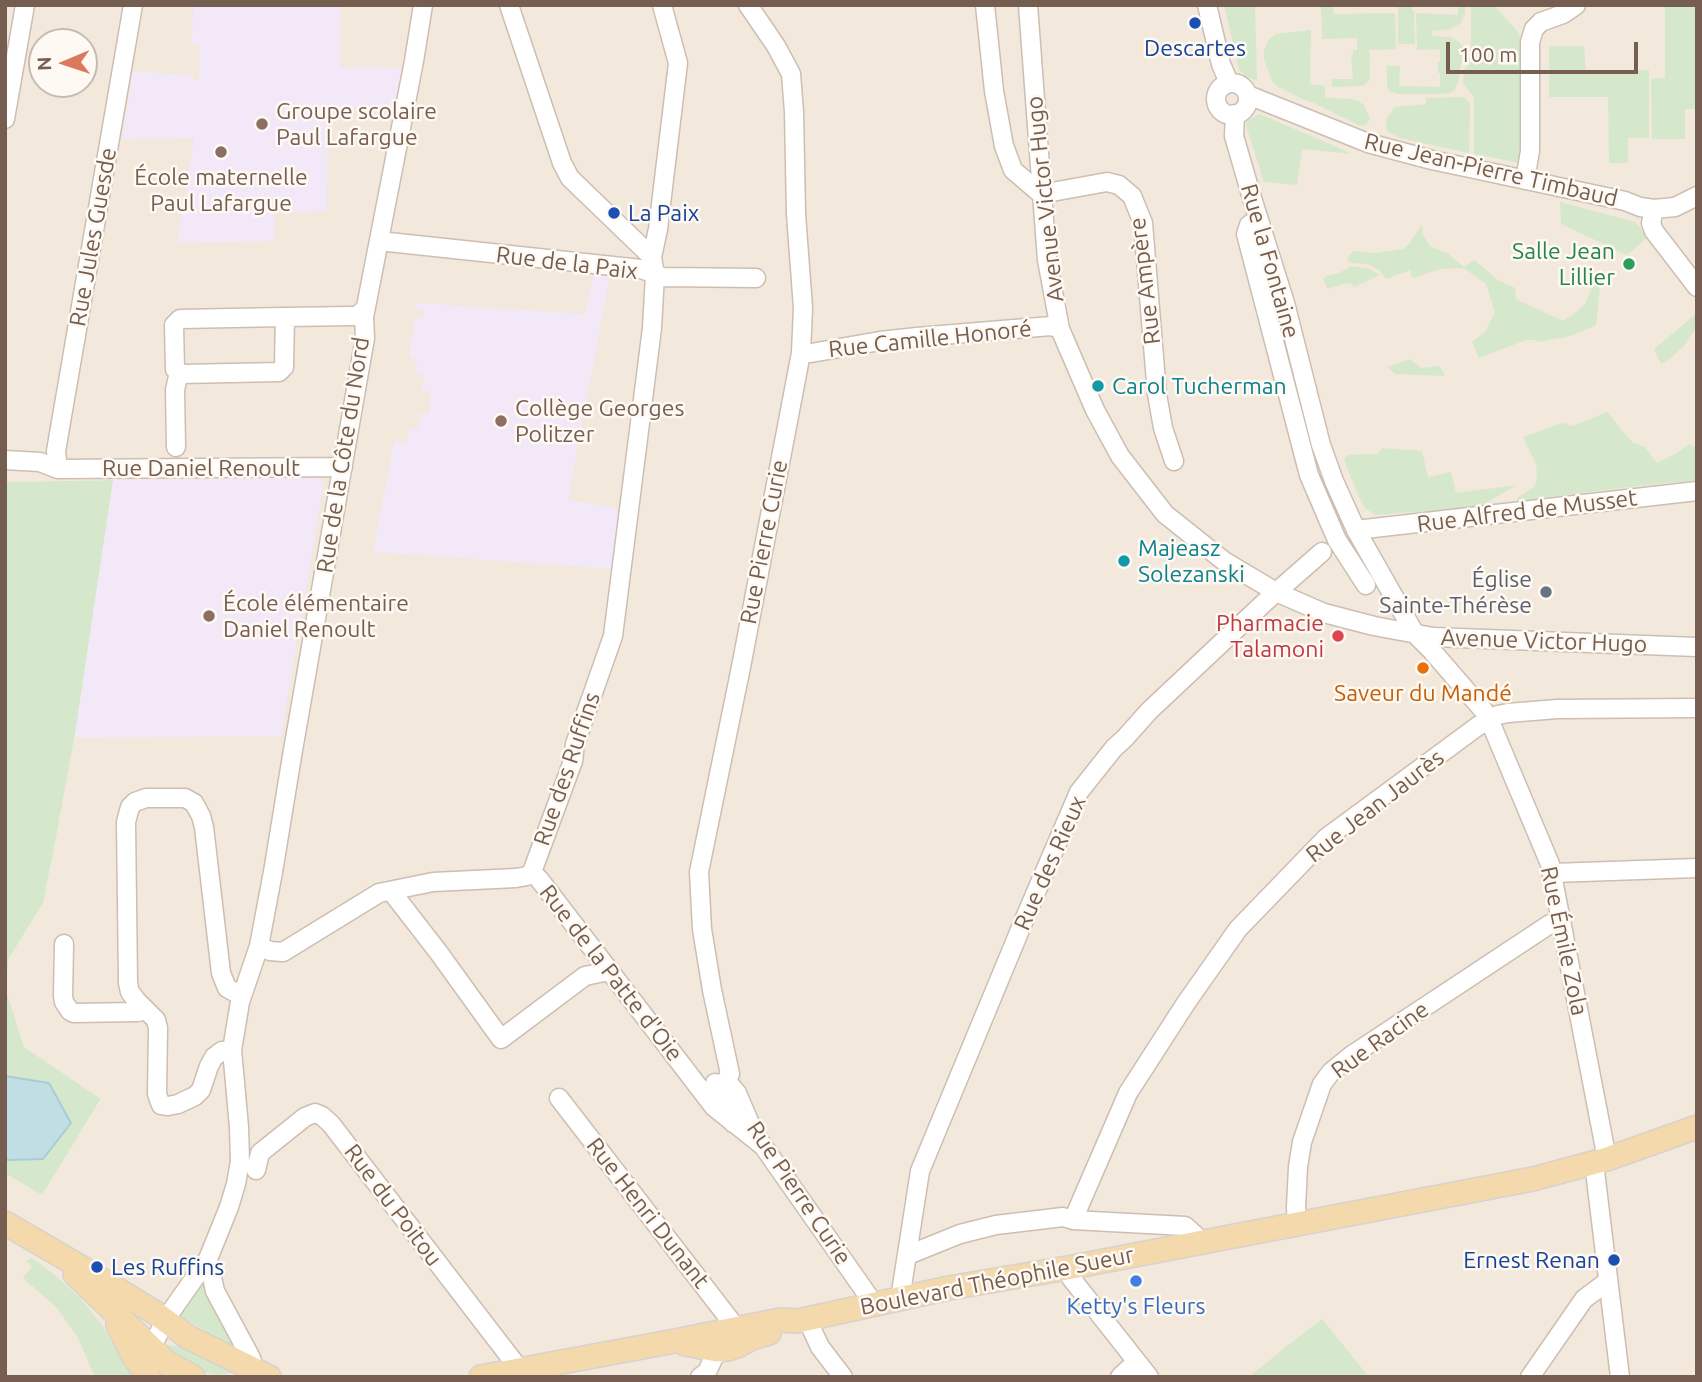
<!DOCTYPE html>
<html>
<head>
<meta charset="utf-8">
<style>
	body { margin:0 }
	#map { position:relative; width:1702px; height:1382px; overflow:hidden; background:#fbf5ec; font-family:Ubuntu,sans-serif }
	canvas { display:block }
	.frame { position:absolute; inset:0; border:7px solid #755e50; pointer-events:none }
	.north { position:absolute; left:28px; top:28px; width:70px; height:70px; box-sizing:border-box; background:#fef9f2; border:2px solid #c7bbb1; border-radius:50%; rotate:268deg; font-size:19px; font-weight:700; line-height:28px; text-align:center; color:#755e50 }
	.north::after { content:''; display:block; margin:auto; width:24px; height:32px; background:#d97a5d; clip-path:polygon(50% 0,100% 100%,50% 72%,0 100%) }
	.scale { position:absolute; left:1446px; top:42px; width:192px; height:32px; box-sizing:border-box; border:4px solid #755e50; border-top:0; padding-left:9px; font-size:21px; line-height:24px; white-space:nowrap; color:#755e50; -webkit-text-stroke:5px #fef9f2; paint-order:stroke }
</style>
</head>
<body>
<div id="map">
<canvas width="1702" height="1382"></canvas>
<div class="frame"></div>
<div class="north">N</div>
<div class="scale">100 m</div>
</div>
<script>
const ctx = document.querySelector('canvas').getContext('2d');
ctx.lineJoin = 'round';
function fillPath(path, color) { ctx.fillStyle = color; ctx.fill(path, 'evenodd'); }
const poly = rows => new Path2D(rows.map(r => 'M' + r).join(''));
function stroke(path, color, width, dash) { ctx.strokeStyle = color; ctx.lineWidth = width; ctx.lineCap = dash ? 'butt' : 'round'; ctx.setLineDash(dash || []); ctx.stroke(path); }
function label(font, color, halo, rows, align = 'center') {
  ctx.font = font + ' Ubuntu,sans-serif'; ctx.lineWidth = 5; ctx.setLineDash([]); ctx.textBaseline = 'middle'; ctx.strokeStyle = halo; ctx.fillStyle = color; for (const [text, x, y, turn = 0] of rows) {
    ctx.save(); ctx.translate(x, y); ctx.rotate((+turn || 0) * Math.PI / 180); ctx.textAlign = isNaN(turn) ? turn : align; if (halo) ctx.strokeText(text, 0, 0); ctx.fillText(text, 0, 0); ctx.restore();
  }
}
const residential = poly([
	[5,5,1697,5,1697,1377,5,1377,5,1173,42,1194,101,1100,24,1047,7,993,8,960,43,903,56,838,75,734,113,480,5,482],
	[42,42,84,42,84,84,42,84]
]);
const education = poly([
	[193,5,341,5,340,67,402,68,394,110,328,109,327,211,274,213,274,241,177,243,194,138,122,140,133,71,187,75,199,81,200,45,192,44],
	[593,274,610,275,568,500,613,507,618,513,612,569,373,552,394,441,407,443,409,428,418,428,420,413,429,414,431,392,422,390,424,375,415,374,417,359,409,358,415,318,423,319,424,311,416,310,417,303,585,314],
	[320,478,324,482,281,736,74,738,113,480]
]);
const green = poly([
	[1224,5,1255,5,1257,81,1245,76,1239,69],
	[1321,5,1333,5,1334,14,1395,13,1396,49,1369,50,1370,76,1369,81,1363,86,1332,87,1332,79,1353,79,1351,55,1353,54,1353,50,1357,50,1357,38,1322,39],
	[1398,5,1412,5,1412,10,1414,10,1415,44,1398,44],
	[1458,5,1465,5,1465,13,1461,23,1450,29,1432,31,1432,36,1450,37,1459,42,1463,47,1465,54,1460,67,1459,80,1455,90,1450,93,1440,94,1397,94,1389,91,1387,85,1387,66,1400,66,1399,86,1440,87,1440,73,1438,73,1438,62,1440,62,1440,49,1417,50,1416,13,1458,15],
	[1471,5,1494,5,1517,31,1521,40,1524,155,1520,163,1474,154,1474,97,1463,84,1464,69,1471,62],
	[1665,5,1697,5,1697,109,1685,109,1685,139,1652,139,1651,79,1665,78],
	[1311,30,1310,84,1325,86,1325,98,1351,99,1358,101,1364,105,1370,119,1366,125,1360,126,1316,104,1300,98,1277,86,1272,81,1264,59,1264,51,1269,39,1276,34],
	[1549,46,1584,46,1586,72,1649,70,1649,138,1628,138,1628,163,1609,163,1608,97,1549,97],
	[1463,97,1467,99,1470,105,1469,153,1400,138,1387,131,1386,123,1387,118,1394,108,1397,107,1426,104,1426,98],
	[1259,114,1314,137,1352,154,1302,149,1297,185,1264,182,1246,126,1247,121],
	[1560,202,1635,222,1648,237,1627,255,1561,224],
	[1422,224,1423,235,1430,246,1447,253,1464,267,1474,260,1498,280,1515,288,1516,299,1563,321,1574,314,1585,304,1594,284,1601,277,1596,325,1571,336,1538,342,1535,340,1526,340,1479,358,1472,342,1485,332,1495,312,1486,284,1464,268,1440,269,1414,278,1412,277,1410,270,1386,279,1380,271,1369,264,1351,263,1347,260,1350,254,1354,251,1376,253,1403,249,1410,243],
	[1350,266,1367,268,1380,275,1354,287,1352,284,1346,283,1328,289,1323,279,1326,276,1340,273],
	[1697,313,1697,328,1690,336,1686,344,1672,357,1661,364,1654,349],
	[1410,359,1421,368,1439,366,1443,371,1444,376,1395,374,1387,367],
	[1607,412,1632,442,1645,447,1657,463,1677,453,1689,444,1697,448,1697,480,1629,487,1517,501,1517,498,1534,487,1537,479,1536,464,1523,437,1562,423,1573,426],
	[1382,448,1422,451,1428,477,1451,472,1456,493,1517,485,1479,507,1375,515,1365,508,1358,495,1344,460,1347,455,1378,454],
	[113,480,75,734,56,838,43,903,8,960,7,993,24,1047,101,1099,42,1195,5,1173,5,482],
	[32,1258,56,1276,81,1299,102,1325,133,1377,95,1377,77,1336,57,1308,23,1278,32,1266,25,1261],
	[206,1274,239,1349,177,1315],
	[1322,1319,1369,1377,1249,1377,1287,1346],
	[168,1345,180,1346,206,1360,221,1361,236,1368,233,1373,218,1375,200,1372,161,1348]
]);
const water = poly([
	[5,1076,49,1083,71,1123,43,1159,8,1160,5,1158,5,1076]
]);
const minor = poly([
	[985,5,994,91,1004,146,1013,170,1041,194,1107,182,1119,185,1132,196,1143,223,1157,394,1163,428,1174,461],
	[1028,5,1047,260,1060,329,1095,410,1120,456,1165,514,1224,561,1276,592,1324,613,1374,626,1433,637,1697,647],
	[1207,5,1221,64,1229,83],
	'1216 99a16 16 0 1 1 32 0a16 16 0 1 1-32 0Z',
	[1248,95,1368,143,1432,160,1625,201,1640,207,1654,209,1675,207,1697,196],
	[1235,114,1234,136,1252,198,1285,303,1321,445,1334,481,1356,530,1415,634,1432,651,1484,711,1489,719,1550,864,1607,1159],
	[5,119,25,5],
	[1525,180,1530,151,1530,42,1534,29,1541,22,1563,14,1576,5],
	[1654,209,1651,223,1654,231,1697,287],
	[1258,219,1249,225,1246,234,1309,475,1337,540,1366,585],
	[379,241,641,269,663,277,756,278],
	[652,257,658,229,678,63,662,5],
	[285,317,284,367,279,372,182,374,175,369,174,325,180,319,285,317,352,316,357,316,366,308],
	[801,353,811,353,880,341,917,337,1051,326,1060,329],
	[176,447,175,390,179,372],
	[5,460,40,462,58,469,343,467],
	[58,469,56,451,133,5],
	[1356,530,1697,491],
	[532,872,539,879,714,1107,763,1146],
	[1553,873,1697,868],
	[391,891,439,953,501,1039,585,976,609,971],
	[64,944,63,996,64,1002,70,1011,74,1013,138,1012,145,1010],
	[259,946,270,951,283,952,379,893,433,882,516,878,527,876,532,872,573,761,575,744,613,636,652,328,655,275,652,257,570,178,562,163,509,5],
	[232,1050,222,1051,214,1057,209,1066,201,1090,195,1096,178,1104,168,1106,161,1105,157,1094,158,1028,156,1020,136,1000,130,992,128,983,126,822,130,807,135,802,146,798,185,798,194,803,201,816,204,827,221,973,227,988,242,996],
	[715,1083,731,1086,737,1093,754,1133,874,1304],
	[559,1098,737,1329],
	[733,1123,725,1110,722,1097,724,1084,730,1074,712,990,702,929,699,872,741,667,801,353,803,308,796,214,794,112,791,74,776,46,748,5],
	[1594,1163,1620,1377],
	[256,1170,260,1153,305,1117,315,1113,322,1116,331,1124,520,1370],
	[1073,1220,1128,1093,1186,1003,1238,929,1326,838,1478,726,1498,715,1508,713,1557,709,1697,708],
	[1297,1225,1296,1207,1298,1167,1302,1142,1322,1084,1331,1072,1352,1055,1550,924,1561,920],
	[908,1255,960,1234,996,1225,1063,1217,1073,1220,1185,1226,1195,1235,1197,1243],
	[208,1259,215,1291,251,1358,254,1369],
	[1067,1268,1071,1278,1149,1377],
	[900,1299,920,1171,1027,913,1079,792,1114,748,1125,738,1149,711,1265,602,1322,552],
	[807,1319,820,1347,843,1377],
	[156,1339,165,1320,208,1259,229,1207,236,1184,240,1161,239,1127,232,1050,240,1002,259,946,273,872,292,756,365,338,364,317,414,61,423,5],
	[700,1377,707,1372,717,1350],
	[1120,1377,1136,1362],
	[1530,1377,1584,1299,1608,1281]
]);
const major = poly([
	[5,1223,84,1269,154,1312,188,1337,269,1377],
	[75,1274,167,1363,193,1377],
	[118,1325,133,1355,148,1377],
	[685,1344,717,1350,728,1349,737,1346,752,1338,769,1333],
	[481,1377,675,1341,780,1320,797,1321,807,1319,949,1288,1067,1268,1533,1179,1607,1159,1697,1127]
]);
const markers = [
	[1195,23,7,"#1a4fb4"],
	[262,124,7,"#8d6e63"],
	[221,152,7,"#8d6e63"],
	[614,213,7,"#1a4fb4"],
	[1629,264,7,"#2e9e5b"],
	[1098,386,7,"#0f9aa8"],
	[501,421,7,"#8d6e63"],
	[1124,561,7,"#0f9aa8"],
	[1546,592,7,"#6b7280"],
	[209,616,7,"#8d6e63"],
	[1338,636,7,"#e0444e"],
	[1423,668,7,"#e8710a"],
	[1614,1260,7,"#1a4fb4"],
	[97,1267,7,"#1a4fb4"],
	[1136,1281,7,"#3f7fe0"]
];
const transitNames = [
	["Descartes",1195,48,"center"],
	["La Paix",628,213],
	["Ernest Renan",1600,1260,"right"],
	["Les Ruffins",111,1267]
];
const educationNames = [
	["Groupe scolaire",276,111],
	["Paul Lafargue",276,137],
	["École maternelle",221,177,"center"],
	["Paul Lafargue",221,203,"center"],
	["Collège Georges",515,408],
	["Politzer",515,434],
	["École élémentaire",223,603],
	["Daniel Renoult",223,629]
];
const streetNames = [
	["Rue Jean-Pierre Timbaud",1491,170,13],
	["Avenue Victor Hugo",1045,199,-96],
	["Rue Jules Guesde",93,237,-80],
	["Rue la Fontaine",1270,261,74],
	["Rue de la Paix",567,263,7],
	["Rue Ampère",1145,281,-97],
	["Rue Camille Honoré",930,339,-6],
	["Rue de la Côte du Nord",343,455,-81],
	["Rue Daniel Renoult",201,468],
	["Rue Alfred de Musset",1527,511,-7],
	["Rue Pierre Curie",764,542,-79],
	["Avenue Victor Hugo",1544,641,2],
	["Rue des Ruffins",567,769,-71],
	["Rue Jean Jaurès",1375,806,-38],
	["Rue des Rieux",1050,863,-66],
	["Rue Émile Zola",1564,941,78],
	["Rue de la Patte d'Oie",611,973,52],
	["Rue Racine",1380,1040,-36],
	["Rue Pierre Curie",799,1193,56],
	["Rue du Poitou",393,1205,53],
	["Rue Henri Dunant",648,1213,52],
	["Boulevard Théophile Sueur",997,1281,-11]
];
const leisureNames = [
	["Salle Jean",1615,251],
	["Lillier",1615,277]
];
const cultureNames = [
	["Carol Tucherman",1112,386],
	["Majeasz",1138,548],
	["Solezanski",1138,574]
];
const worshipNames = [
	["Église",1532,579],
	["Sainte-Thérèse",1532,605]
];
const healthNames = [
	["Pharmacie",1324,623],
	["Talamoni",1324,649]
];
const foodNames = [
	["Saveur du Mandé",1423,693]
];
const shopNames = [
	["Ketty's Fleurs",1136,1306]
];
fillPath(residential, '#f2e8db');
fillPath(education, '#f2e8f8');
fillPath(green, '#d6e8cb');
fillPath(water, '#c1dee4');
stroke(water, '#a8cdd5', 2);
stroke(minor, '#cdbeb2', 21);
stroke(major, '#d8d2ce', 26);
stroke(minor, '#fff', 18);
stroke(major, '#f3d9ab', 23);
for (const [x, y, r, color] of markers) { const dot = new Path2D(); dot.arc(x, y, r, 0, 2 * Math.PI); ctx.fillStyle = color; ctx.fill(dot); stroke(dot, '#fef9f2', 2.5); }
label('23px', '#164399', '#fef9f2', transitNames, 'left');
label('23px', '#785e54', '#fef9f2', educationNames, 'left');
label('23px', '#755e50', '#fef9f2', streetNames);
label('23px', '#27864d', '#fef9f2', leisureNames, 'right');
label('23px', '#0d838f', '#fef9f2', cultureNames, 'left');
label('23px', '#5b616d', '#fef9f2', worshipNames, 'right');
label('23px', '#be3a42', '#fef9f2', healthNames, 'right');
label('23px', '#c56008', '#fef9f2', foodNames);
label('23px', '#366cbe', '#fef9f2', shopNames);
</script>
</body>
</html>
